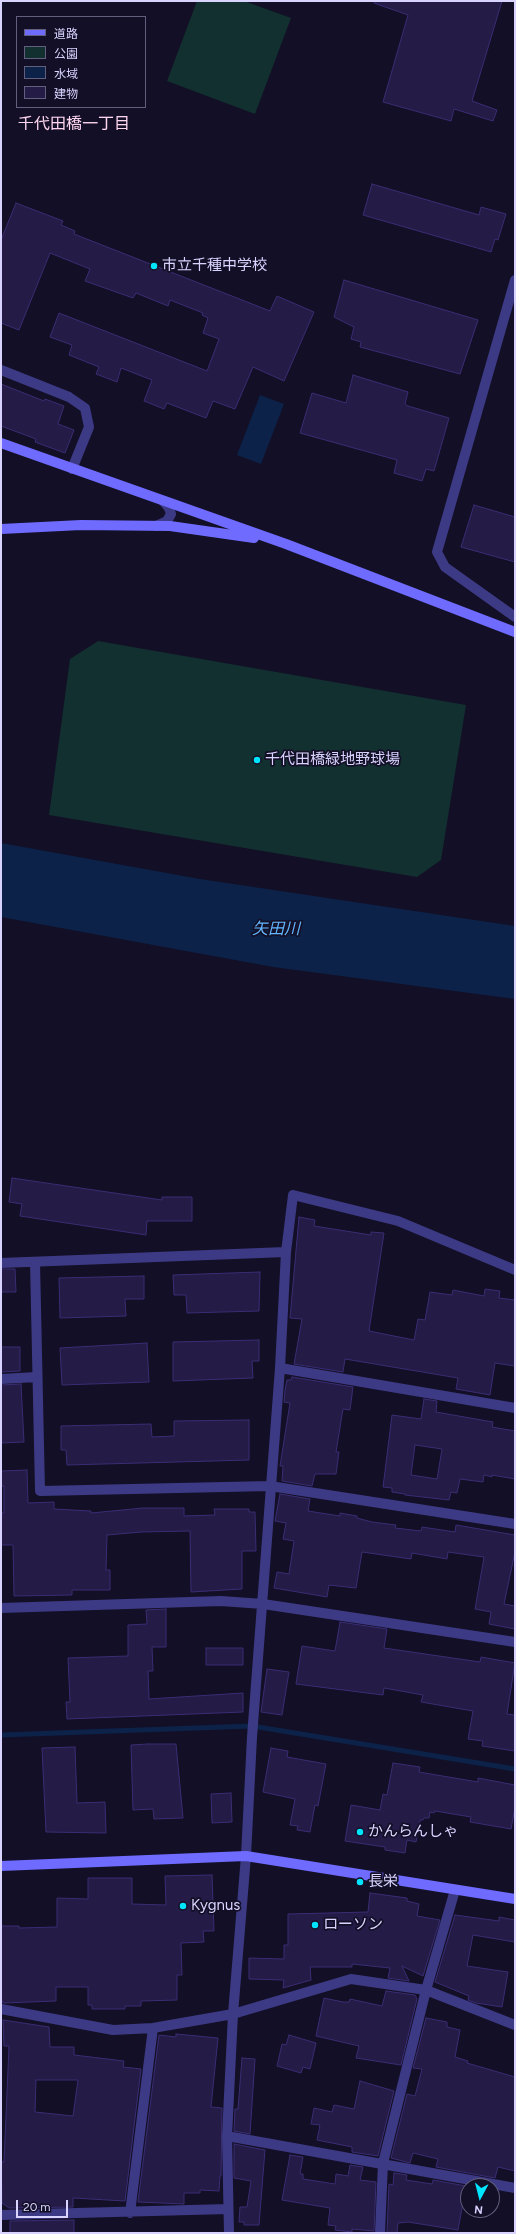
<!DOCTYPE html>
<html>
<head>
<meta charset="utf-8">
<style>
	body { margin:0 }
	#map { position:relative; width:516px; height:2234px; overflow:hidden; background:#130f26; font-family:Figtree,"Noto Sans JP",sans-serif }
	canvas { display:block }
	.frame { position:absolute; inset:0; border:2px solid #d9d4ff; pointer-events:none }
	.legend { position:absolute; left:16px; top:16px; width:130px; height:92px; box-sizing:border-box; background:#130f26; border:1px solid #625e7d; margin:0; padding:5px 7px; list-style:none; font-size:12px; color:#d9d4ff }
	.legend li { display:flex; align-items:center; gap:8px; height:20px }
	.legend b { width:20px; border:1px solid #625e7d }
	.north { position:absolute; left:460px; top:2178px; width:40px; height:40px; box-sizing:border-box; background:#130f26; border:1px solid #625e7d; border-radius:50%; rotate:187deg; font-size:11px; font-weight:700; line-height:16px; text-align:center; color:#d9d4ff }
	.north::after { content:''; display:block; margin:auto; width:14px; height:18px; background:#00e5ff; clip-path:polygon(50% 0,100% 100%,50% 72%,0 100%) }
	.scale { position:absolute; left:16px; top:2200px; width:52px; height:18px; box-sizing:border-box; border:2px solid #d9d4ff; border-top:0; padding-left:5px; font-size:12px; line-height:14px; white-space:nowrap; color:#d9d4ff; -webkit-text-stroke:3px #130f26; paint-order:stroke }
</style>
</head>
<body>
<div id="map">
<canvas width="516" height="2234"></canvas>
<div class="frame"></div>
<ul class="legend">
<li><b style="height:5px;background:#6f6bff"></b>道路</li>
<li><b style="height:11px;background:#12302f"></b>公園</li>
<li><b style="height:11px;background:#0c2248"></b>水域</li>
<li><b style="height:11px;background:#241b47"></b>建物</li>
</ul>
<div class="north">N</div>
<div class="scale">20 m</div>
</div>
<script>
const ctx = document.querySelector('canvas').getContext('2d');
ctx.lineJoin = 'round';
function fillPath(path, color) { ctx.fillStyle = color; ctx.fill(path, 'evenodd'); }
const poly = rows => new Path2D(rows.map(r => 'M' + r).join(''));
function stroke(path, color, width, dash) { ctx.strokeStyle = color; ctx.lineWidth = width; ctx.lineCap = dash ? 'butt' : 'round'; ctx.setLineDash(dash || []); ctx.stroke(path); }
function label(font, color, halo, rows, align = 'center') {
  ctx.font = font + ' Figtree,"Noto Sans JP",sans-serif'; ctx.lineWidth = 3.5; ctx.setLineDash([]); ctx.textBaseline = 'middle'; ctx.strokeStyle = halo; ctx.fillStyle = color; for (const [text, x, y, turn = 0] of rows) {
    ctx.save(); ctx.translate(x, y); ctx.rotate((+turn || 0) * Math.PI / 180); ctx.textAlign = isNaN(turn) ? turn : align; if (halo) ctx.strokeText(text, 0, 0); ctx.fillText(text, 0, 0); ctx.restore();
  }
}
const green = poly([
	[197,1,244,1,291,18,255,114,167,81],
	[98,641,466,705,441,860,417,877,49,815,70,659]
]);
const water = poly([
	[260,395,284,404,261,464,237,455],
	[1,843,200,879,515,926,515,999,273,967,1,917]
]);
const stream = poly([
	[1,1735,252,1726,515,1769]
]);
const building = poly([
	[375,1,502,1,472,101,497,110,493,121,454,109,451,121,383,102,408,15,374,3,375,1],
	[372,184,479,215,481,207,506,214,498,240,495,239,491,252,363,215,372,184],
	[16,203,63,221,61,225,75,231,74,234,270,311,277,296,314,312,284,381,253,367,235,409,213,401,206,418,167,403,164,409,144,401,152,380,121,368,117,382,96,374,99,367,69,355,72,345,50,337,59,313,207,371,219,339,203,333,208,318,202,315,203,313,170,300,168,306,136,293,133,298,85,281,90,269,50,253,19,330,1,323,1,240,16,203],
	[344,280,478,320,460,374,360,347,361,342,351,339,354,327,334,317,344,280],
	[353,375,408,392,405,404,408,406,449,418,434,471,426,469,422,481,394,473,397,460,300,433,312,393,346,403,353,375],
	[1,384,44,401,45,399,64,406,58,424,74,430,65,453,35,442,36,439,1,426,1,384],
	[474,505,515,517,515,562,461,547,474,505],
	[12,1178,162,1200,162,1197,192,1197,192,1221,147,1221,146,1235,20,1216,22,1204,9,1202,12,1178],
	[299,1217,315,1220,314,1226,371,1235,371,1232,384,1233,369,1331,414,1340,418,1319,425,1320,430,1292,452,1295,453,1290,484,1296,485,1289,500,1291,499,1298,515,1300,515,1366,495,1363,490,1395,456,1389,458,1378,345,1359,343,1372,294,1364,302,1319,290,1318,299,1217],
	[1,1269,15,1269,16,1292,1,1292,1,1269],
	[260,1272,259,1311,187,1313,186,1295,174,1295,173,1275,260,1272],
	[144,1276,144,1299,125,1299,126,1316,60,1318,59,1278,144,1276],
	[259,1340,259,1361,252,1361,253,1378,173,1381,173,1342,259,1340],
	[147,1343,149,1382,62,1385,60,1348,147,1343],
	[1,1347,20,1347,20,1371,1,1372,1,1347],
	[292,1377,353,1387,350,1410,343,1409,336,1452,339,1452,336,1474,315,1474,312,1486,282,1481,283,1466,280,1466,290,1403,284,1402,285,1390,287,1380,291,1380,292,1377],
	[21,1384,24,1442,1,1443,1,1385,21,1384],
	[424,1399,437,1401,436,1412,493,1422,492,1427,515,1431,515,1479,492,1475,492,1477,484,1475,483,1482,460,1479,457,1493,451,1492,449,1500,405,1495,405,1494,392,1492,392,1488,383,1487,392,1415,421,1419,424,1399],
	[415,1445,442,1449,437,1479,411,1475,415,1445],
	[249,1420,249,1460,67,1465,66,1450,61,1450,61,1426,151,1424,152,1437,174,1436,174,1421,249,1420],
	[27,1470,28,1503,54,1502,54,1509,91,1511,91,1513,143,1508,184,1508,184,1516,215,1515,214,1509,249,1509,249,1512,255,1512,256,1551,242,1551,242,1589,191,1592,190,1531,141,1532,107,1535,106,1570,110,1570,110,1590,72,1590,72,1595,14,1596,13,1545,1,1545,1,1513,4,1513,4,1486,1,1486,1,1471,27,1470],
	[280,1494,310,1499,308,1511,340,1516,340,1513,357,1516,357,1518,372,1522,396,1525,395,1528,421,1531,422,1527,455,1532,456,1525,515,1535,515,1552,504,1604,515,1606,515,1629,489,1624,491,1612,475,1609,484,1557,448,1552,447,1559,412,1553,411,1559,362,1552,356,1588,329,1585,327,1597,274,1588,277,1572,289,1574,294,1541,283,1539,286,1523,275,1521,280,1494],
	[166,1609,166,1647,152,1647,153,1671,148,1671,149,1699,243,1693,243,1712,67,1719,66,1702,70,1702,68,1658,128,1656,128,1625,147,1624,146,1610,166,1609],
	[340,1622,387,1629,384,1648,480,1662,481,1657,515,1663,507,1714,515,1715,515,1751,482,1746,483,1741,468,1739,473,1711,421,1702,423,1695,384,1688,383,1695,296,1684,302,1646,335,1651,340,1622],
	[206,1648,243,1648,243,1665,206,1665,206,1648],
	[267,1669,289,1672,282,1715,261,1712,267,1669],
	[148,1744,176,1744,183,1818,154,1819,153,1809,133,1810,131,1745,148,1744],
	[75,1747,77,1803,105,1802,106,1833,46,1832,42,1748,75,1747],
	[271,1748,288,1751,287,1757,326,1764,318,1806,315,1805,310,1832,297,1830,298,1826,290,1825,295,1799,263,1792,271,1748],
	[393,1763,420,1767,419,1772,478,1782,478,1778,515,1785,515,1808,511,1829,470,1822,471,1817,435,1811,434,1813,430,1812,429,1818,424,1818,423,1820,420,1820,416,1842,407,1840,405,1853,385,1850,385,1847,345,1841,351,1805,380,1810,383,1794,387,1795,393,1763],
	[231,1793,232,1822,212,1823,211,1794,231,1793],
	[212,1875,214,1931,203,1931,204,1942,181,1943,182,1975,177,1975,177,2000,141,2001,141,2006,125,2006,125,2009,92,2009,92,2005,88,2005,88,1987,56,1987,56,2001,3,2003,1,1998,1,1926,19,1926,19,1928,57,1927,57,1898,88,1899,88,1878,132,1878,132,1904,166,1905,165,1876,212,1875],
	[370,1893,407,1898,407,1901,419,1904,417,1916,440,1920,423,1976,402,1966,409,1981,388,1978,390,1968,352,1964,352,1967,310,1967,311,1980,283,1988,284,1980,249,1979,249,1958,284,1959,284,1945,288,1945,288,1914,368,1912,370,1893],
	[455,1915,499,1921,499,1917,515,1920,515,1942,473,1935,467,1966,508,1972,502,2007,476,2003,468,2000,469,1996,435,1982,455,1915],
	[386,1991,415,1995,417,1999,401,2065,356,2058,359,2046,316,2036,324,1998,343,2002,349,2002,350,1999,382,2006,386,1991],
	[426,2018,447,2022,447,2027,460,2030,455,2057,468,2061,467,2063,515,2077,515,2171,498,2167,495,2178,436,2167,438,2159,413,2153,410,2163,391,2158,407,2094,415,2096,422,2069,413,2068,426,2018],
	[3,2020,49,2027,50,2047,74,2047,74,2055,124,2061,123,2067,141,2069,125,2201,73,2198,73,2207,9,2208,2,2203,1,2162,4,2162,9,2046,4,2046,3,2020],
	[36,2080,78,2080,73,2116,35,2112,36,2080],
	[176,2034,218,2038,211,2107,222,2108,221,2176,220,2176,219,2191,200,2190,200,2193,184,2193,184,2204,138,2202,159,2035,176,2037,176,2034],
	[289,2035,316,2043,310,2069,303,2067,301,2073,277,2066,282,2044,286,2045,289,2035],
	[242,2058,255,2059,250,2134,234,2131,235,2109,238,2109,242,2058],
	[360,2081,394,2091,378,2156,352,2152,352,2147,317,2140,320,2125,311,2124,314,2108,332,2112,334,2105,354,2109,360,2081],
	[234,2144,265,2150,259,2225,244,2225,244,2222,239,2222,240,2207,247,2207,251,2181,234,2178,234,2144],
	[290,2155,303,2157,300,2174,303,2174,303,2179,335,2184,336,2174,348,2176,350,2165,363,2167,360,2180,376,2182,374,2231,352,2229,352,2232,335,2230,336,2226,328,2225,330,2208,282,2200,290,2155],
	[394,2173,407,2175,406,2180,432,2184,433,2180,466,2186,458,2230,408,2222,398,2223,397,2233,387,2233,389,2184,393,2185,394,2173],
	[74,2220,74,2233,10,2233,10,2221,74,2220]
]);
const street = poly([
	[515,280,437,552,445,567,515,617],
	[1,370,69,397,85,408,89,427,72,469],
	[156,526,167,521,171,514,169,508,163,501],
	[35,1262,40,1491,270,1486,515,1524],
	[1,1263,286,1252],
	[280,1368,515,1408],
	[1,1379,37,1377],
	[1,1608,221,1601,263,1604,515,1642],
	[1,2009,113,2030,153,2028,233,2014,351,1979,426,1990,515,2025],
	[227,2136,515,2188],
	[130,2213,153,2028],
	[1,2215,228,2209],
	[229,2233,227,2136,233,2014,246,1856,252,1737,280,1368,286,1252,293,1195,398,1221,515,1270],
	[380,2233,383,2163,426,1990,455,1890]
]);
const secondary = poly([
	[1,443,286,544,515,632],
	[1,529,81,525,170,526,254,538],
	[1,1866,246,1856,515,1899]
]);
const markers = [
	[154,266,4,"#00e5ff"],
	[257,760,4,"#00e5ff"],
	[360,1832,4,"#00e5ff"],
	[360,1882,4,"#00e5ff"],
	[183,1906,4,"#00e5ff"],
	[315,1925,4,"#00e5ff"]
];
const poiNames = [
	["市立千種中学校",162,266],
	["千代田橋緑地野球場",265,760],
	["かんらんしゃ",368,1832],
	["長栄",368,1882],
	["Kygnus",191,1906],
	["ローソン",323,1925]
];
const neighbourhoodNames = [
	["千代田橋一丁目",74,124]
];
const waterNames = [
	["矢田川",276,929]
];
fillPath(green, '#12302f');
fillPath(water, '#0c2248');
stroke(stream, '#0c2248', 5);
fillPath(building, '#241b47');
stroke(building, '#3b2d73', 1);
stroke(street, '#3d3a85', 10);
stroke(secondary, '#6f6bff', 10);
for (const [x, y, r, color] of markers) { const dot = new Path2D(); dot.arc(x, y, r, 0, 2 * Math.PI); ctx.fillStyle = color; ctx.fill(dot); stroke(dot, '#130f26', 1.5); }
label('15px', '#d9d4ff', '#130f26', poiNames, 'left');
label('16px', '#ffd6f0', '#130f26', neighbourhoodNames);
label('italic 16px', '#62b6ff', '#130f26', waterNames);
</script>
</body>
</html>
